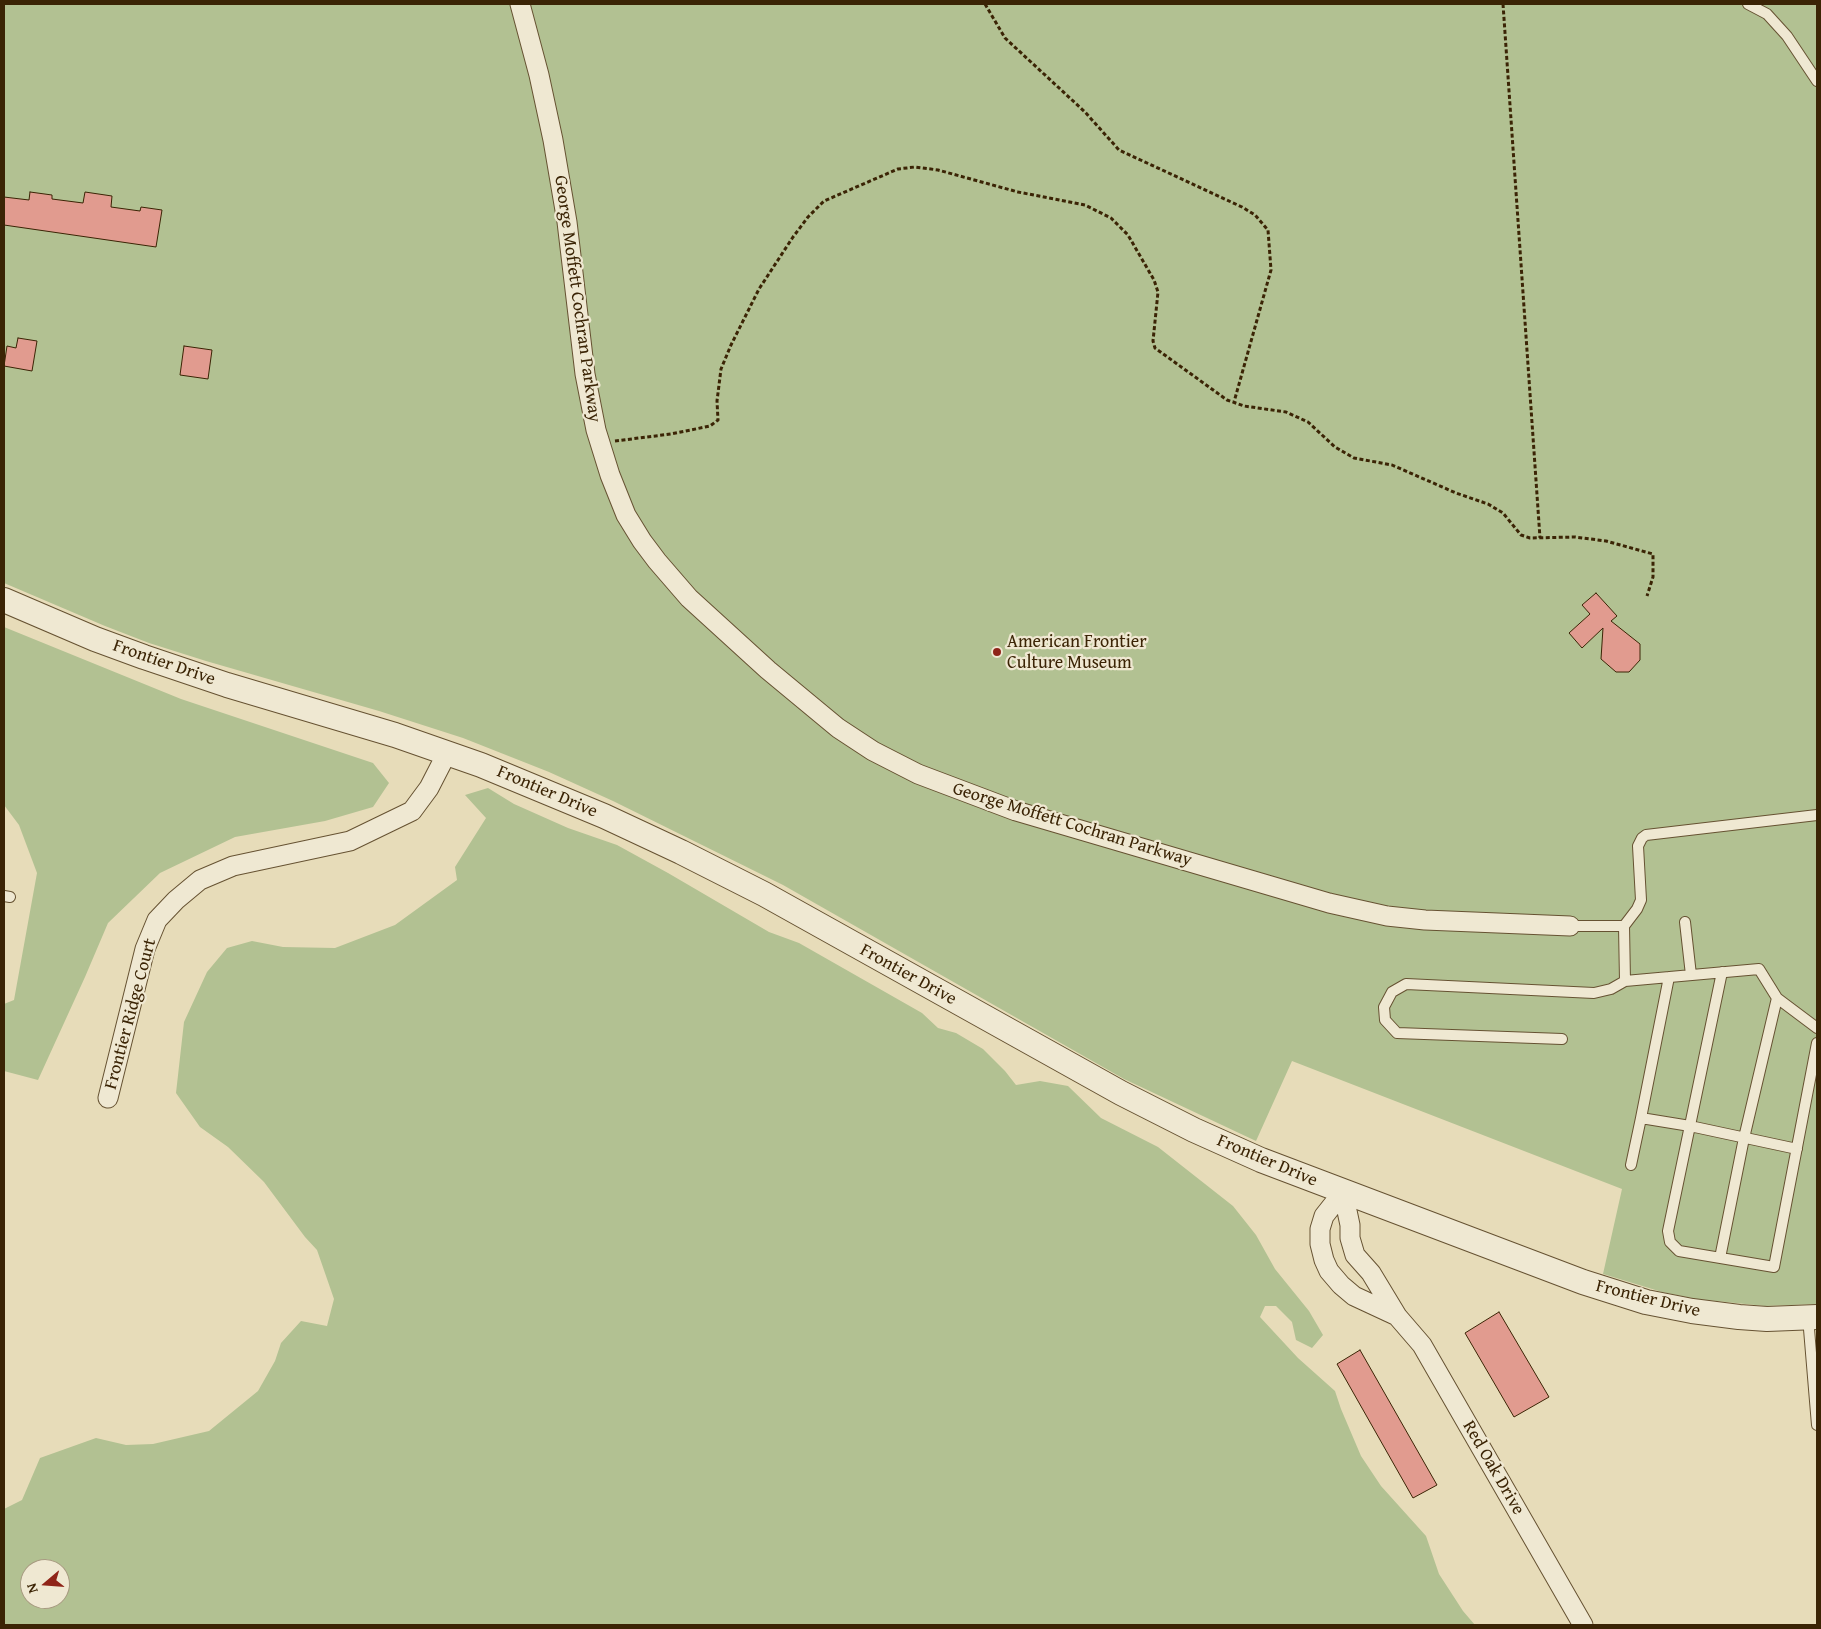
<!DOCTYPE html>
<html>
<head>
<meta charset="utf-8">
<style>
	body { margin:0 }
	#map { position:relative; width:1821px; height:1629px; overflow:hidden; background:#e7dcb9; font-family:"Gentium Book Plus",serif }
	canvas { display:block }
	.frame { position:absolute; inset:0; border:5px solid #3b2405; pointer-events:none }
	.north { position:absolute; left:20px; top:1559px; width:50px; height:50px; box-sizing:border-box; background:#efe8d2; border:1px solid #a79a80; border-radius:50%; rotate:252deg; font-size:14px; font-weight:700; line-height:20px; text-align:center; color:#3b2405 }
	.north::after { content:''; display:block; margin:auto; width:18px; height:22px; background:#8f2418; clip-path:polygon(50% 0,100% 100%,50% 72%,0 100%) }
</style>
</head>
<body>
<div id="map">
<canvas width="1821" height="1629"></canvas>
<div class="frame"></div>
<div class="north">N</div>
</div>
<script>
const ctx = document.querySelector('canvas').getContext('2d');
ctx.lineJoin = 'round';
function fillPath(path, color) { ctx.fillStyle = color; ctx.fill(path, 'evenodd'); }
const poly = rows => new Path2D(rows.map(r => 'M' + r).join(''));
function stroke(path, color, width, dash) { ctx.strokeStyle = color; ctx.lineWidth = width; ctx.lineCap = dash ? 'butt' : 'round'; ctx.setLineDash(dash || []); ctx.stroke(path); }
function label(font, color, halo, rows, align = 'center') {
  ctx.font = font + ' "Gentium Book Plus",serif'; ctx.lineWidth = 4.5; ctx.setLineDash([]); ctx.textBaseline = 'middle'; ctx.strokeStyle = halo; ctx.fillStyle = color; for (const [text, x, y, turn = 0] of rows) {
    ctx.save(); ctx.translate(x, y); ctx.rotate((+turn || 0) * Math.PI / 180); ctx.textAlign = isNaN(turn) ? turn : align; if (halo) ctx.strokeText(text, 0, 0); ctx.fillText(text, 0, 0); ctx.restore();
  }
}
const green = poly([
	[4,4,1817,4,1817,1304,1765,1306,1697,1299,1662,1292,1603,1274,1622,1189,1292,1061,1256,1141,1124,1079,783,885,613,801,549,772,463,738,379,711,206,661,149,643,105,626,4,583],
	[4,627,181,699,373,763,389,783,373,807,325,821,235,837,160,873,108,923,85,977,38,1080,4,1071,4,1004,14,1000,37,873,19,825,4,805],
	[488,788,514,804,568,828,617,845,668,873,769,932,799,943,922,1013,938,1028,956,1033,983,1049,1005,1071,1016,1085,1040,1081,1068,1086,1101,1118,1158,1147,1233,1206,1256,1235,1275,1269,1309,1311,1323,1335,1312,1348,1296,1340,1292,1322,1276,1306,1265,1306,1260,1317,1298,1358,1335,1391,1341,1409,1361,1456,1381,1486,1426,1536,1439,1574,1463,1611,1475,1625,4,1625,4,1509,22,1500,40,1458,96,1438,126,1445,153,1444,209,1431,258,1391,275,1361,281,1343,301,1321,327,1326,334,1299,317,1250,305,1237,264,1182,228,1147,200,1127,176,1093,184,1022,207,972,227,948,252,941,283,947,335,948,395,925,457,880,455,867,486,818,465,795],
	[30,1569,60,1569,60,1599,30,1599]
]);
const building = poly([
	[30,192,52,195,52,199,83,203,85,192,112,196,111,207,140,211,141,207,162,210,156,247,4,225,4,197,29,200,30,192],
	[18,338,37,341,32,371,4,366,7,346,16,348,18,338],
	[184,346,212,350,208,379,180,375,184,346],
	[1596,593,1617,616,1611,621,1640,644,1640,660,1629,672,1616,672,1601,659,1603,628,1582,648,1569,633,1590,614,1582,605,1596,593],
	[1499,1312,1549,1397,1514,1417,1465,1333,1499,1312],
	[1360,1350,1437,1485,1413,1498,1337,1364,1360,1350]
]);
const path = poly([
	[985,4,1005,38,1085,112,1119,150,1242,207,1255,215,1268,230,1271,270,1234,402],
	[1503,4,1540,538],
	[615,441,671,434,710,426,718,420,717,401,721,369,731,345,759,289,793,237,808,217,824,201,898,169,915,167,938,170,1018,192,1085,205,1111,218,1128,235,1154,280,1158,292,1153,341,1155,348,1227,400,1244,406,1286,412,1308,422,1335,447,1354,458,1392,465,1456,493,1488,504,1503,513,1521,535,1530,538,1575,537,1606,541,1653,554,1653,577,1647,596]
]);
const service = poly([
	[1748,4,1767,14,1787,36,1817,81],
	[1817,815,1646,835,1642,838,1638,846,1641,900,1637,909,1624,926,1625,981,1759,969,1777,998,1817,1028],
	[4,896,10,897],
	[1685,922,1691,975],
	[1570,926,1624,926],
	[1722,972,1668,1231,1670,1242,1679,1251,1774,1267,1817,1043],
	[1669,977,1641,1118,1690,1126,1797,1149],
	[1562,1039,1397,1033,1385,1020,1384,1007,1392,992,1406,984,1594,993,1611,989,1625,981],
	[1631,1165,1641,1118],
	[1720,1258,1744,1138,1777,998],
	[1808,1317,1817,1425]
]);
const minor = poly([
	[520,4,539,75,553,140,567,222,585,374,596,430,610,475,626,515,642,541,657,561,689,598,768,670,838,728,873,751,918,774,1016,811,1329,903,1387,916,1425,920,1570,926],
	[108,1098,145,949,157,920,176,900,200,880,233,866,350,841,412,811,429,788,447,753],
	[1343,1192,1350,1225,1350,1238,1355,1255,1371,1273,1397,1316,1422,1345,1583,1625],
	[1343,1192,1324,1216,1320,1229,1320,1244,1324,1260,1329,1271,1341,1285,1354,1296,1397,1316]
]);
const tertiary = poly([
	[4,600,95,639,144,657,227,685,395,735,481,765,604,816,681,852,764,894,1121,1093,1194,1130,1261,1160,1583,1282,1646,1302,1692,1311,1739,1317,1767,1319,1817,1317]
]);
const markers = [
	[997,652,5,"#8f2418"]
];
const streetNames = [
	["George Moffett Cochran Parkway",577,299,82],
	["Frontier Drive",164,663,19],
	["Frontier Drive",547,792,23],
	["George Moffett Cochran Parkway",1072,825,17],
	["Frontier Drive",908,975,29],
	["Frontier Ridge Court",131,1014,-75],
	["Frontier Drive",1267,1161,23],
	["Frontier Drive",1648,1299,14],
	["Red Oak Drive",1493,1468,60]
];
const poiNames = [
	["American Frontier",1007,642],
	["Culture Museum",1007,663]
];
fillPath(green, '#b2c192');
fillPath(building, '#e19b8f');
stroke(building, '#3b2405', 1);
stroke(service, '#665232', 12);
stroke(minor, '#665232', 21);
stroke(tertiary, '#665232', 26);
stroke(path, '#3b2405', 3, [4, 2.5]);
stroke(service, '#efe8d2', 10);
stroke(minor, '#efe8d2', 19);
stroke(tertiary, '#efe8d2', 24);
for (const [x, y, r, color] of markers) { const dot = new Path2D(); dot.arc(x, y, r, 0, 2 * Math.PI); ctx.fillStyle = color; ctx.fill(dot); stroke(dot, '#efe8d2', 2); }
label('18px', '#3b2405', '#efe8d2', streetNames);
label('18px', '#3b2405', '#efe8d2', poiNames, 'left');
</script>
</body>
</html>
